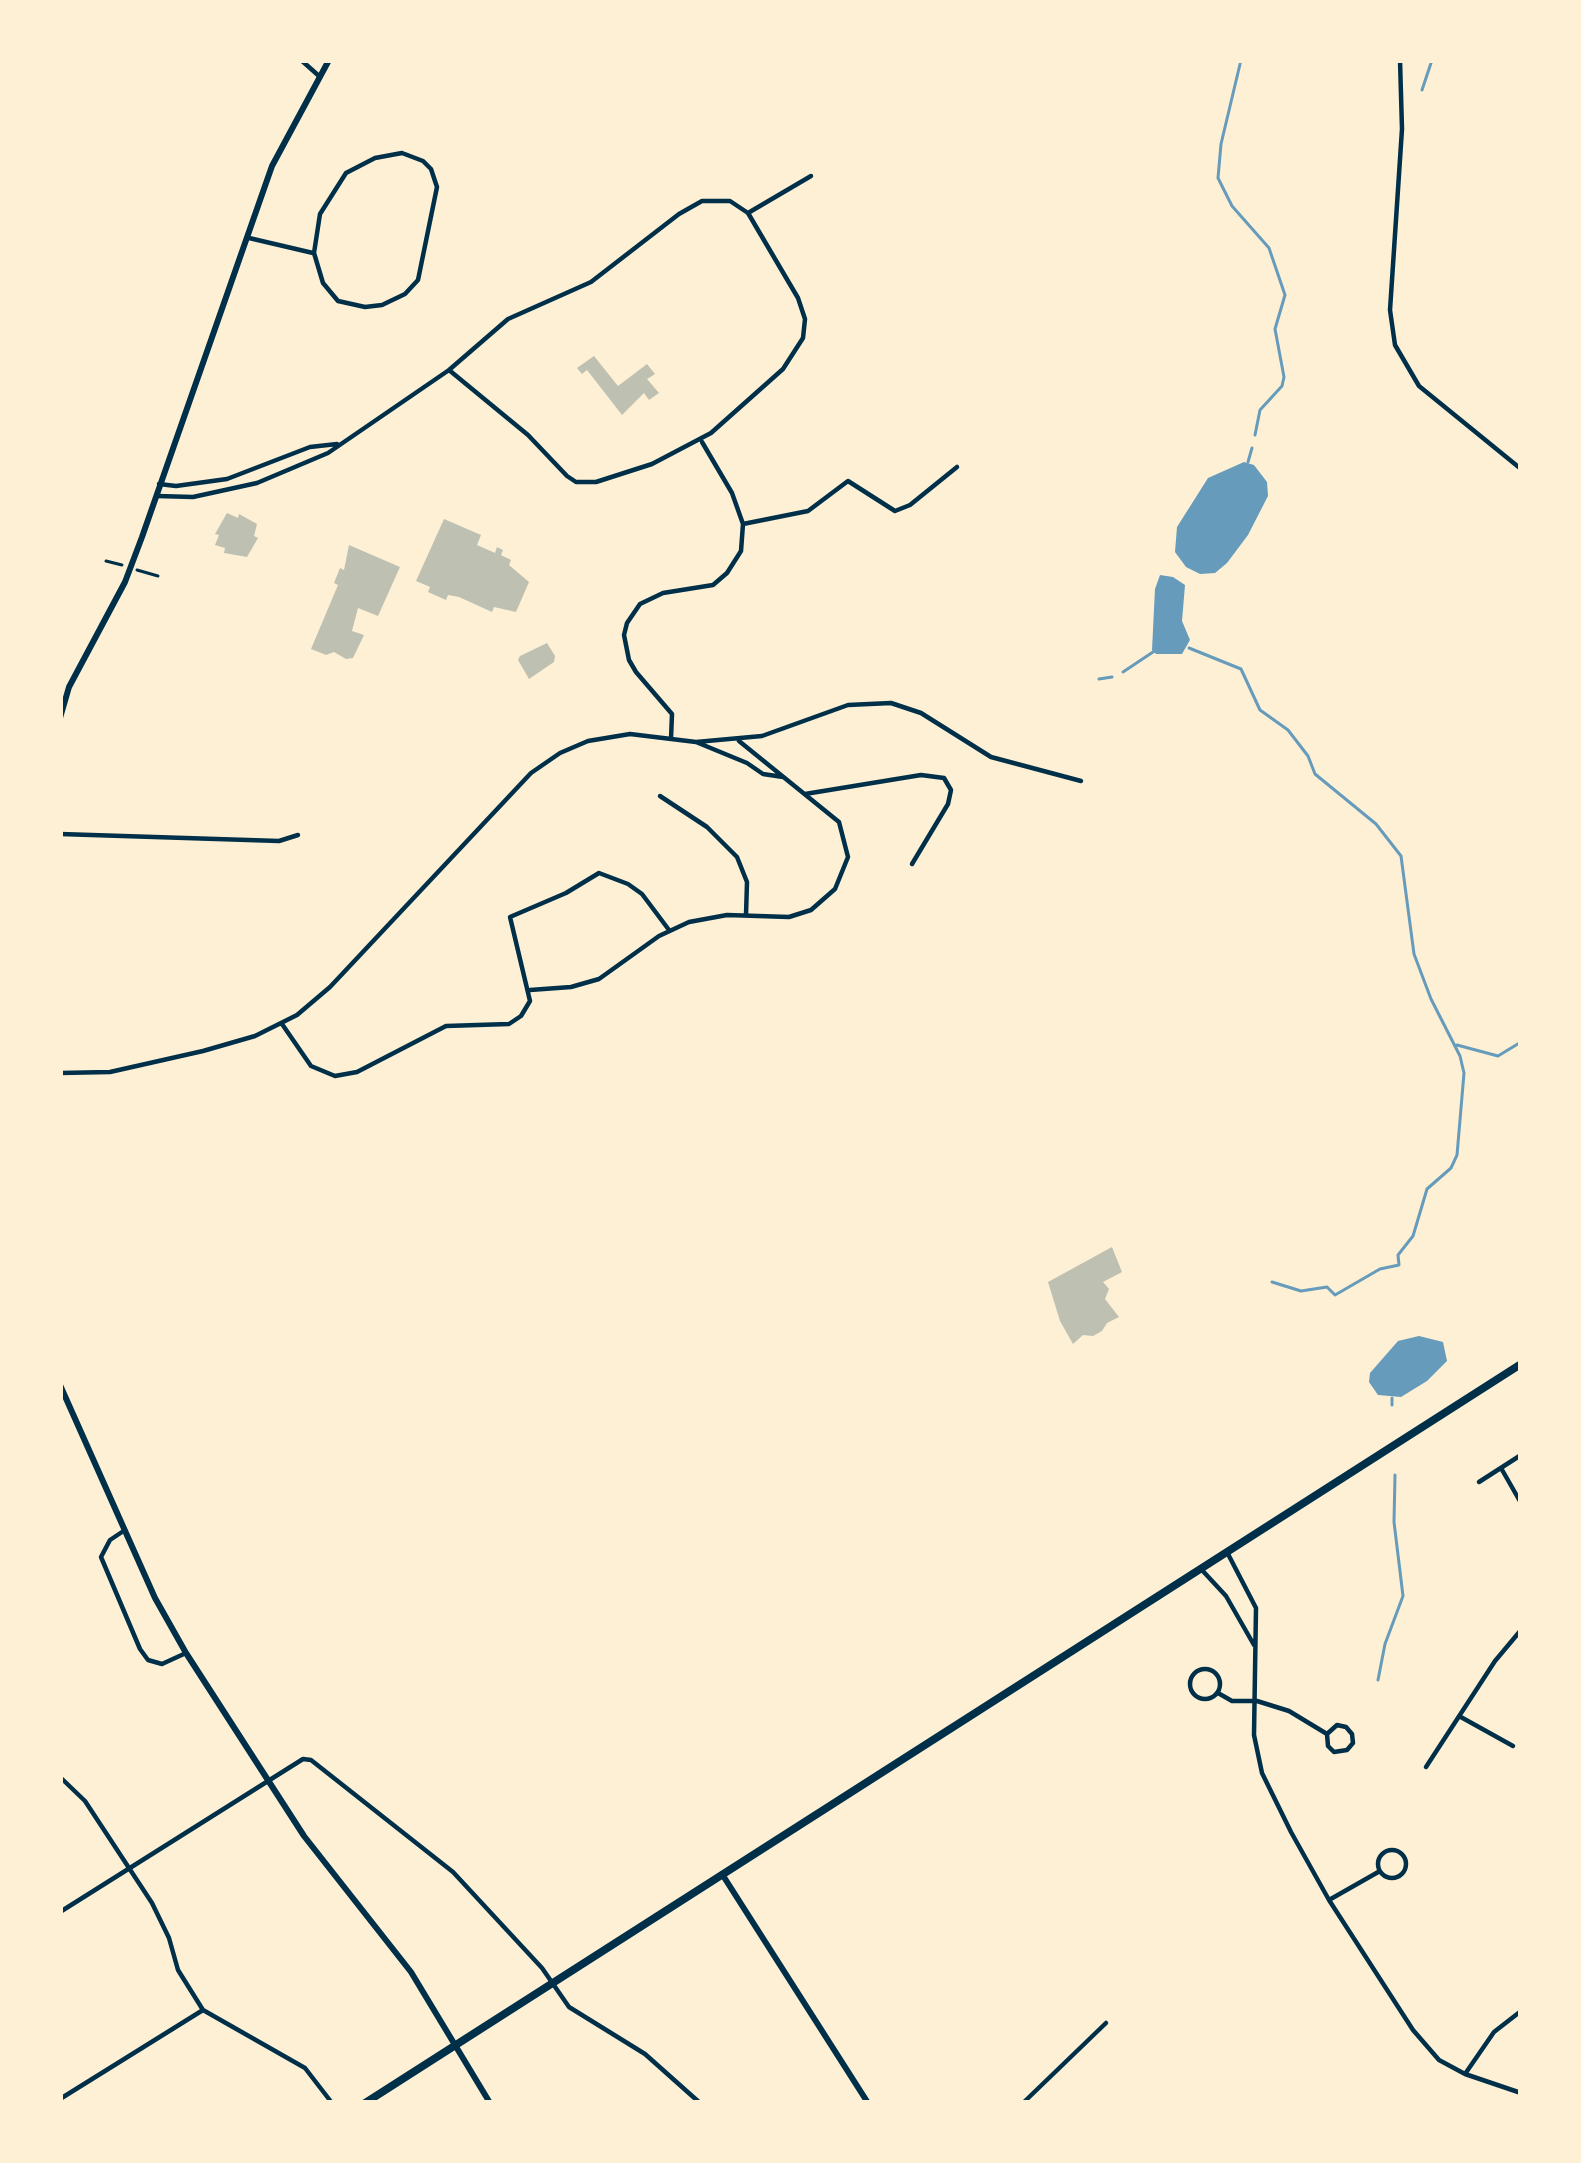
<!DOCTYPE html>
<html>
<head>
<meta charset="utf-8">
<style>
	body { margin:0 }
	#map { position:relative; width:1581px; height:2163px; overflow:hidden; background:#fdf0d5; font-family:"DM Sans",sans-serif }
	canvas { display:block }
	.frame { position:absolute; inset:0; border:63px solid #fdf0d5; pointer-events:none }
</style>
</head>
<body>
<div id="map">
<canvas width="1581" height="2163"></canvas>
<div class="frame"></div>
</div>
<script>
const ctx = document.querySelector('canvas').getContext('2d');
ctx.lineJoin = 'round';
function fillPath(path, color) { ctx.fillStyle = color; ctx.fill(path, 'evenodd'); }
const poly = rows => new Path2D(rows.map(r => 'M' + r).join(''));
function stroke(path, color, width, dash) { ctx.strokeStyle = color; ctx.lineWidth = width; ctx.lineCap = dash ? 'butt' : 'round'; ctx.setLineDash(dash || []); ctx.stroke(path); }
const water = poly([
	[1244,462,1254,465,1267,482,1268,496,1248,535,1227,563,1215,573,1200,574,1186,567,1175,552,1177,527,1208,478],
	[1160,575,1173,577,1185,585,1182,621,1190,640,1182,654,1156,654,1152,650,1155,589],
	[1419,1336,1443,1342,1447,1361,1427,1381,1401,1397,1378,1395,1369,1382,1370,1373,1398,1341]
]);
const stream = poly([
	[1241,60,1221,144,1218,178,1232,206,1269,248,1285,295,1275,329,1284,377,1282,386,1260,410,1255,435],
	[1422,90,1432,60],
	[1248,462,1252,448],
	[1189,648,1241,669,1260,710,1288,730,1308,756,1315,774,1376,824,1401,856,1414,954,1431,999,1460,1056,1464,1073,1457,1155,1451,1168,1427,1189,1413,1236,1398,1255,1399,1265,1380,1269,1335,1295,1327,1287,1301,1291,1272,1282],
	[1123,672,1156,650],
	[1099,679,1112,677],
	[1457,1045,1498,1056,1521,1042],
	[1392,1405,1392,1398],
	[1378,1680,1385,1644,1403,1596,1394,1522,1395,1475]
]);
const building = poly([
	[594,356,618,386,647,364,655,374,647,379,659,393,649,400,644,393,622,415,587,370,582,374,577,368],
	[227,513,238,518,239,514,257,524,254,536,258,538,247,557,224,553,225,548,215,545,219,535,215,534],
	[444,519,481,535,477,545,495,553,497,547,503,550,501,555,511,560,509,565,529,582,516,612,494,607,492,612,459,597,448,595,446,600,428,592,430,587,416,581],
	[349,545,400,567,378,616,358,608,352,631,364,635,353,658,346,659,334,652,326,655,311,649,338,585,334,583,340,568,344,570],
	[547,643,555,656,554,662,529,679,518,660,520,656],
	[1112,1247,1122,1272,1103,1282,1109,1289,1105,1299,1119,1317,1107,1323,1102,1331,1093,1336,1083,1335,1073,1344,1060,1321,1048,1282]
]);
const path = poly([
	[106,561,122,565],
	[137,570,158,576]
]);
const minor = poly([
	[301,60,319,76],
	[1400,60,1402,129,1390,310,1395,345,1419,386,1521,469],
	[402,153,423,161,431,169,437,187,418,280,405,294,382,305,365,307,338,301,323,283,314,253,320,214,346,173,375,158,402,153],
	[748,213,811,176],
	[249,238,313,253],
	[159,484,176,486,227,479,310,447,337,444],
	[157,496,193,497,257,483,328,453,449,370,508,319,591,282,679,214,702,201,730,201,748,213,798,298,805,319,803,338,783,369,711,433,652,464,596,482,576,482,567,476,528,435,449,370],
	[743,524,808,511,848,481,895,511,910,505,957,467],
	[671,739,672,714,636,672,629,660,624,635,627,623,640,604,663,593,713,585,727,573,741,551,743,524,732,493,702,442],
	[696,742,747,763,763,774,783,777],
	[805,794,921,775,944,778,951,790,948,804,912,864],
	[660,796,707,827,737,857,747,882,746,915],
	[60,834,279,841,298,835],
	[530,990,571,987,599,979,659,936,689,922,727,915,789,917,811,910,835,889,848,857,839,822,739,741],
	[282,1024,311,1066,335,1076,357,1072,446,1026,509,1024,521,1016,530,1001,510,917,566,893,599,873,628,884,642,894,669,930],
	[60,1073,110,1072,203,1051,255,1036,297,1015,330,987,531,773,560,753,588,741,630,734,696,742,762,736,848,705,891,703,921,713,991,757,1081,781],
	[1501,1468,1521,1503],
	[1479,1482,1521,1455],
	[125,1530,110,1540,101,1557,140,1649,148,1660,162,1664,186,1653],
	[1228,1554,1256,1608,1254,1735,1262,1773,1291,1832,1329,1900,1413,2030,1439,2060,1465,2074,1521,2093],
	[1201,1569,1226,1596,1254,1645],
	'1190 1684a15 15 0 1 1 30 0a15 15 0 1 1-30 0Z',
	[1218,1693,1232,1701,1257,1701,1289,1711,1327,1734,1328,1746,1334,1752,1347,1750,1353,1743,1352,1734,1346,1727,1337,1725,1327,1734],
	[1459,1716,1513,1746],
	[1426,1767,1495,1661,1521,1630],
	[60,1777,85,1801,152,1903,169,1938,178,1970,203,2010,305,2068,332,2103],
	'1378 1864a14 14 0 1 1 28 0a14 14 0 1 1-28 0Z',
	[1329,1900,1380,1871],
	[60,1912,303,1759,311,1760,453,1872,542,1968,569,2007,645,2054,700,2103],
	[1465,2074,1494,2032,1521,2011],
	[60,2099,203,2010],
	[1023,2103,1106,2023]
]);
const tertiary = poly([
	[60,718,69,687,125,582,142,537,272,166,329,60],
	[60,1385,155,1598,186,1653,304,1836,411,1972,490,2103],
	[722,1874,868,2103]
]);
const primary = poly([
	[365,2103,1521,1364]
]);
fillPath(water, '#669bbc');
stroke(stream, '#669bbc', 3);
fillPath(building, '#bec0b2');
stroke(path, '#003049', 3);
stroke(minor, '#003049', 4.5);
stroke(tertiary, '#003049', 6);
stroke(primary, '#003049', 8);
</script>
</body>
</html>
